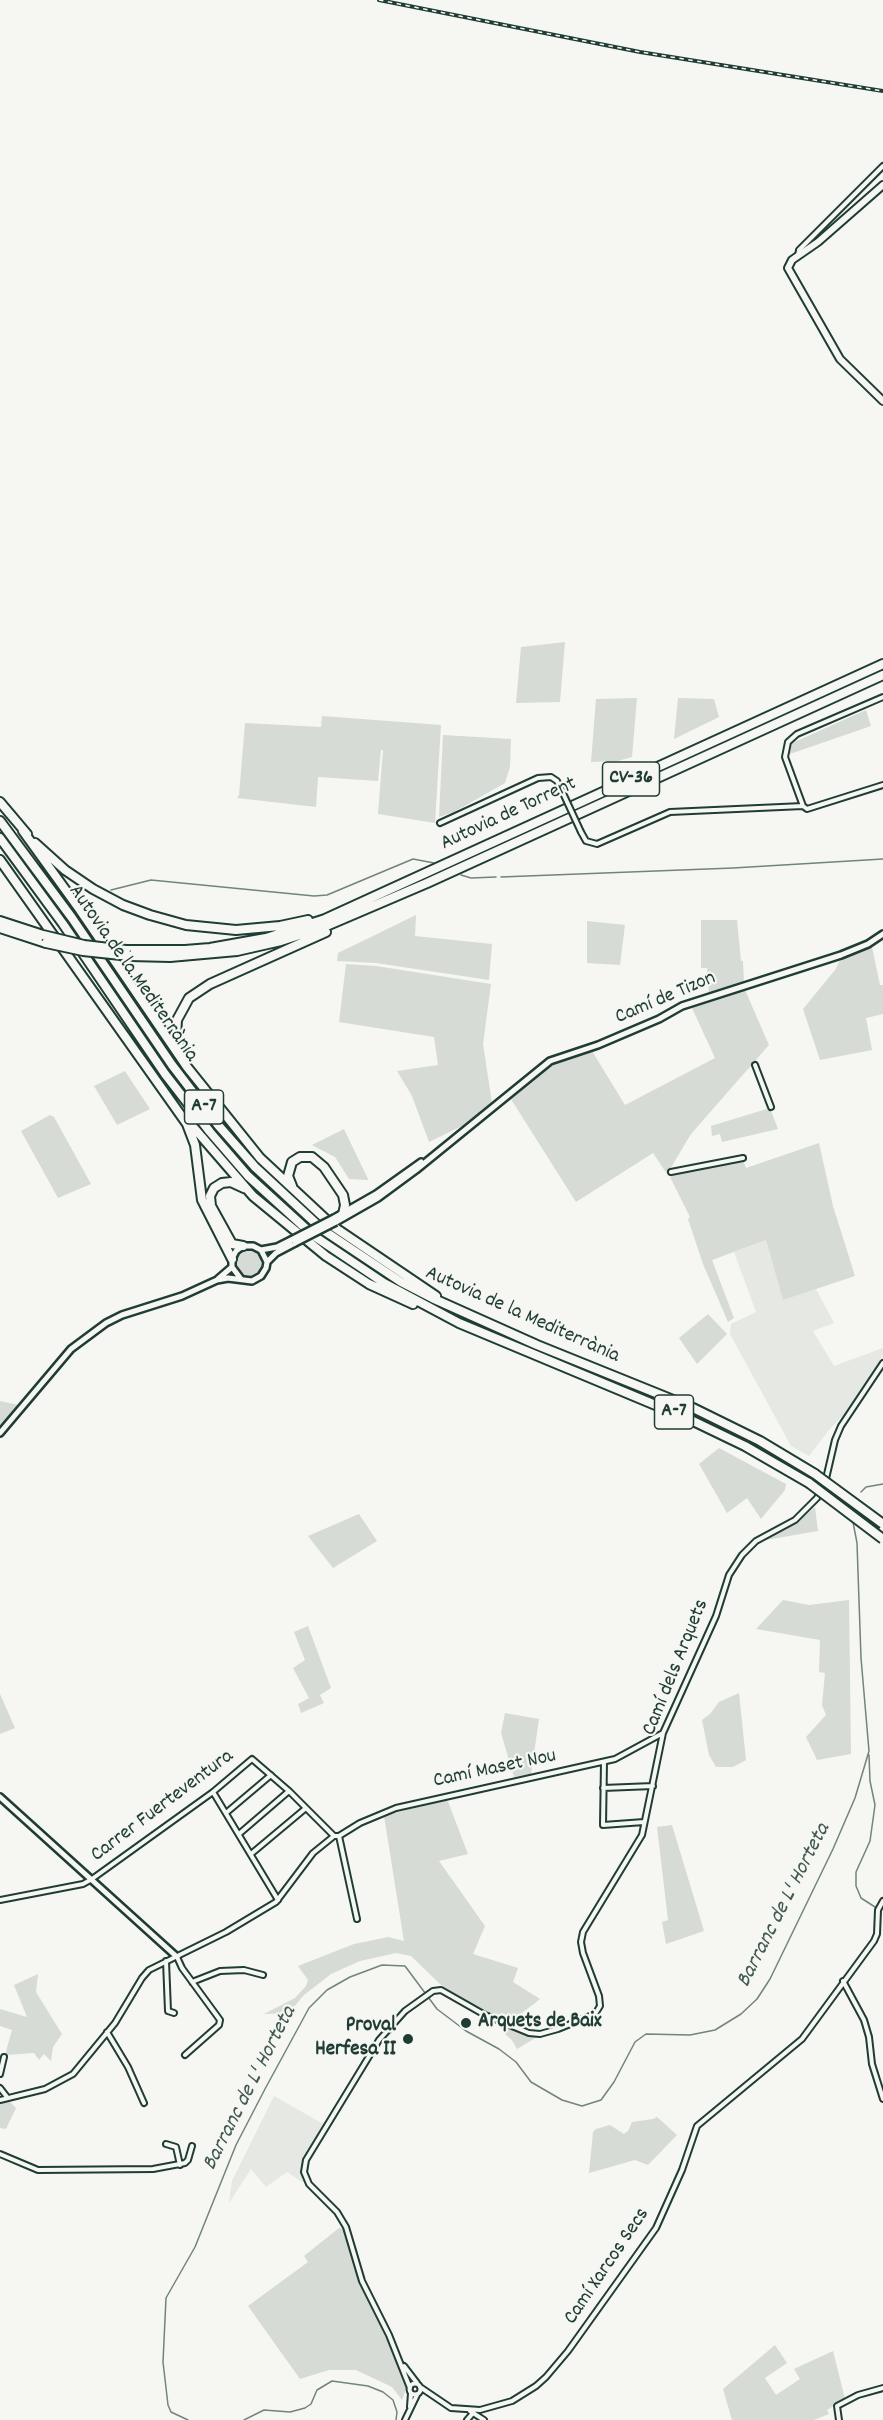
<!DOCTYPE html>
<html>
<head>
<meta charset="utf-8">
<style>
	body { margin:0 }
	canvas { display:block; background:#f6f6f2 }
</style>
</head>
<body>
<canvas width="883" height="2420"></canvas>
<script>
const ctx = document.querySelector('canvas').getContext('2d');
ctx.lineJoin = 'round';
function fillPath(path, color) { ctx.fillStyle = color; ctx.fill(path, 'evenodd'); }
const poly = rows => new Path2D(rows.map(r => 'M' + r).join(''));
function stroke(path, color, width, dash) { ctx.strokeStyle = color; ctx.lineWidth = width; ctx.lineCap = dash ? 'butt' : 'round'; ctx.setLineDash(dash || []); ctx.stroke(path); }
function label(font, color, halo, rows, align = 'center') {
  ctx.font = font + ' Dekko,sans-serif'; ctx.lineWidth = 4.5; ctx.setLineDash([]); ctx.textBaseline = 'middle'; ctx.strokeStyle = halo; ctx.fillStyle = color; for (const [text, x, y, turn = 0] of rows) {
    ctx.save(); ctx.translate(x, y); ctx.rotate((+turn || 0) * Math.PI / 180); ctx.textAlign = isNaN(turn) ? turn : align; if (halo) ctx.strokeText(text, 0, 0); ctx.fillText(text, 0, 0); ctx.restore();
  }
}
const built = poly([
	[766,1240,783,1299,816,1289,834,1323,813,1331,834,1366,883,1348,883,1355,852,1406,828,1431,809,1456,791,1446,730,1334,731,1324,756,1312,734,1252],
	[274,2096,325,2125,304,2160,301,2173,304,2183,287,2172,266,2187,251,2169,229,2203,232,2181]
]);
const green = poly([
	[565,642,560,702,516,703,521,647],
	[637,698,632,757,618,761,591,762,596,699],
	[678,698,714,699,719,717,674,739],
	[866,710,871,726,790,754,790,744],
	[322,716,441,725,435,823,378,814,383,750,381,750,378,781,318,777,316,807,237,798,239,795,245,723,321,727],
	[443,735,511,739,510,767,505,783,454,812,439,817],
	[416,915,415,936,492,944,489,980,376,963,337,961,338,953],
	[701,920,737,920,741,961,743,961,744,984,709,995,707,968,701,968],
	[587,921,625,925,620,965,587,963],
	[872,947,880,985,883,985,883,1014,866,1018,872,1050,820,1060,803,1009,835,970,841,958],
	[346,964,376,966,491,984,483,1044,492,1103,470,1122,429,1142,412,1096,397,1071,438,1065,434,1037,339,1022],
	[745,990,769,1045,691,1134,667,1174,653,1153,576,1202,509,1096,551,1066,592,1051,625,1105,715,1058,692,1008],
	[125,1071,150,1109,117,1125,94,1086],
	[770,1108,778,1129,722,1142,720,1134,712,1136,711,1126],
	[50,1115,54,1117,91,1184,58,1198,21,1131],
	[344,1129,368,1179,368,1180,349,1179,335,1157,312,1145],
	[819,1143,833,1206,855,1276,783,1300,766,1240,712,1260,734,1318,728,1322,703,1264,688,1219,690,1217,670,1177,673,1174,743,1160,746,1168],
	'234 1263a15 15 0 1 1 30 0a15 15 0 1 1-30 0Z',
	[708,1314,727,1334,697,1364,679,1338],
	[0,1401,18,1405,0,1428],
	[719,1448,786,1484,785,1490,761,1519,747,1498,727,1513,699,1464],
	[815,1507,818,1531,766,1540,798,1522],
	[359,1514,377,1541,333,1568,308,1536],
	[783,1600,809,1605,849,1600,851,1754,817,1760,806,1737,826,1715,822,1705,825,1673,819,1672,820,1640,756,1629],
	[308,1626,331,1688,320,1695,324,1703,301,1713,298,1704,309,1698,293,1668,305,1660,294,1632],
	[739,1693,746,1760,733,1767,716,1767,709,1755,702,1720,710,1714,719,1702],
	[0,1694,15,1728,0,1734],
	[505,1713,539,1719,531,1774,514,1777,501,1733],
	[447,1799,468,1854,439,1861,485,1926,473,1954,518,1968,513,1982,540,1999,509,2023,475,2007,440,1984,411,1956,396,1953,360,1961,331,1974,304,1995,289,2013,264,2014,295,1998,306,1986,308,1980,298,1966,354,1944,388,1937,404,1941,384,1816],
	[672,1825,704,1931,666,1944,662,1922,668,1920,657,1827],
	[38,1974,36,1992,62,2034,53,2047,51,2061,44,2054,39,2060,34,2053,5,2055,12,2030,0,2026,0,2009,27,2017,14,1985],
	[508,2028,523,2034,537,2037,517,2049,512,2040,505,2034],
	[8,2100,16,2108,6,2129,0,2128,0,2102],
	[657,2117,677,2135,648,2165,635,2160,589,2173,593,2132,596,2129,610,2125,624,2134,628,2131,632,2122,653,2119],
	[339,2228,345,2229,357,2273,405,2381,406,2389,402,2400,392,2387,356,2370,329,2370,300,2379,248,2306,308,2262,304,2256],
	[775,2345,787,2363,765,2378,776,2395,800,2379,794,2369,833,2351,845,2399,827,2410,829,2414,814,2420,732,2420,723,2389]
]);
const stream = poly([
	[461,875,471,878,496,877],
	[501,877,733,868,883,859],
	[111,890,151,880,314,896,327,895,413,859,434,863],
	[861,1492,866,1487,883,1484],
	[869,1755,870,1781,875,1805,870,1841,856,1872,856,1886,861,1898,875,1907],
	[188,2420,171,2412,168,2405,163,2362,166,2298,195,2247,236,2145,265,2089,309,2008,327,1990,350,1977,382,1965,405,1966,437,2009,466,2031,499,2049,516,2062,531,2082,562,2100,582,2106,601,2100,614,2082,635,2042,646,2034,690,2035,715,2030,741,2014,757,1999,770,1979,833,1849,855,1798,869,1751,861,1658,857,1543,853,1522],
	[244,2420,264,2410,290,2412,305,2408,311,2404,317,2390,332,2381,368,2386,383,2392,393,2400,397,2412,396,2420]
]);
const minor = poly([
	[798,256,799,250,883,166],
	[803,806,785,757,788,742,797,734,883,697],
	[440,823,538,778,551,777,557,781,562,791],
	[581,832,586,841,597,844,670,812,803,806,807,809,883,785],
	[755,1065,771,1107],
	[671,1172,743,1158],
	[604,1762,603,1825,644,1822],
	[603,1788,653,1786],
	[213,1792,278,1900],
	[226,1813,271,1775],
	[239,1834,289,1791],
	[339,1836,357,1919],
	[251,1854,306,1808],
	[0,1900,83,1884,92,1879,213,1792,252,1759,289,1791,334,1836],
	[177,1957,182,1968,220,2020,219,2025,185,2055],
	[166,1961,168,2011,174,2013],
	[843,1981,864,2020,869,2037,872,2064,883,2099],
	[192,1982,220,1971,244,1970,263,1975],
	[107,2032,128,2067,144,2103],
	[0,2074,4,2057],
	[0,2088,7,2097],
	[0,2100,45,2089,73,2074,115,2023,142,1978,149,1970,226,1932,276,1902,313,1853,334,1836,339,1836,360,1823,396,1808,615,1759,663,1733],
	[166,2144,176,2147,180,2165],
	[0,2154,38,2170,153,2169,185,2163,188,2160,192,2146],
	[404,2366,417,2383],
	'409.5 2389a5.5 5.5 0 1 1 11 0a5.5 5.5 0 1 1-11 0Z',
	[420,2387,451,2408,480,2410,512,2401,536,2386,546,2377,568,2351,656,2228,682,2170,697,2126,802,2039,874,1941,877,1934,878,1910,883,1901],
	[410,2388,389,2335,362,2281,346,2227,337,2212,309,2184,304,2172,306,2160,379,2040,405,2011,433,1991,441,1990,485,2015,529,2033,540,2034,558,2029,595,2014,600,2006,599,1996,583,1953,581,1942,583,1932,642,1835,663,1733,716,1616,729,1575,742,1555,756,1541,795,1520,817,1498,825,1483,835,1440,841,1426,883,1363],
	[410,2407,411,2393],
	[470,2411,484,2420],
	[405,2420,417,2395],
	[467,2420,473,2413],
	[839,2420,837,2406,858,2395,883,2388]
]);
const tertiary = poly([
	[334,1218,376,1194,421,1162],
	[336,1222,378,1198,416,1170,550,1061,598,1045,659,1019,682,1006,841,955,868,944,883,934],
	[261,1250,277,1247,291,1240],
	[267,1262,276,1253,295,1243],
	[218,1279,232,1267],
	[0,1433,71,1349,106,1323,122,1315,182,1296,217,1280,228,1278,252,1281,261,1276,266,1268,267,1262,261,1250,253,1246,243,1246,236,1251,232,1259,232,1267,241,1279],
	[0,1797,177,1957]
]);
const secondary = poly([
	[883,185,818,242,792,260,788,268,840,359,883,401]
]);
const motorway = poly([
	[0,802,27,834],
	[0,821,72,918,172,1065,218,1125,255,1167,323,1230,401,1282,432,1298,537,1345,693,1408,760,1441,815,1474],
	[23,831,80,910,187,1067,260,1158,334,1227,436,1296],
	[0,838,63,924,165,1074,210,1132,248,1176,314,1236,384,1283,459,1323,689,1419,745,1446,809,1483],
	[35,843,65,870,93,889,123,905,150,915,186,925,236,930,280,926,308,920],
	[0,860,187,1124,195,1145,202,1200,232,1259],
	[0,921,43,935],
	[0,928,46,943],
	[126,950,185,950,210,948,266,938,325,919,883,664],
	[130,956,170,957,237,951,281,941,324,927,427,883,883,675],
	[181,1052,176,1037,177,1020,189,998,210,984,326,932],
	[188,1121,253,1196,326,1256,369,1284,413,1304],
	[292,1186,288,1176,292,1162,300,1157,312,1157,324,1167,343,1195,345,1205,343,1214],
	[243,1246,232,1244,211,1206,210,1196,214,1188,222,1183,231,1182,244,1188]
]);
const rail = poly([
	[379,0,640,52,883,91]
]);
const minorBridge = poly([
	[562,791,581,832]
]);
const tertiaryBridge = poly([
	[291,1240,334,1218],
	[295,1243,336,1222]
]);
const motorwayBridge = poly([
	[43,935,84,945,126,950],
	[46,943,83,951,130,956],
	[815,1474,883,1524],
	[809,1483,883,1539]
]);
const markers = [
	[466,2023,6,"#1f3d34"],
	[408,2039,6,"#1f3d34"]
];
const shields = [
	[631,779,57],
	[204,1107,39],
	[674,1412,39]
];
const shieldNames = [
	["CV-36",631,779],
	["A-7",204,1107],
	["A-7",674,1412]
];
const streetNames = [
	["Autovia de Torrent",509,815,-25],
	["Autovia de la Mediterrània",132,974,55],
	["Camí de Tizon",666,999,-23],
	["Autovia de la Mediterrània",522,1316,24],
	["Camí dels Arquets",677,1668,-68],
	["Camí Maset Nou",495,1770,-12],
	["Carrer Fuerteventura",163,1807,-37],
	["Camí Xarcos Secs",608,2267,-56]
];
const poiNames = [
	["Arquets de Baix",478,2023],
	["Proval",396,2027,"right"],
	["Herfesa II",396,2051,"right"]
];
const waterNames = [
	["Barranc de L' Horteta",785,1906,-63],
	["Barranc de L' Horteta",251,2089,-63]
];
fillPath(built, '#e6e8e4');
fillPath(green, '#d6dbd6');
stroke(stream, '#72847d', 1.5);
stroke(minor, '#1f3d34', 8);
stroke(tertiary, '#1f3d34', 10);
stroke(secondary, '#1f3d34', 10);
stroke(motorway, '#1f3d34', 12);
stroke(minor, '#f6f6f2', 4);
stroke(tertiary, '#f6f6f2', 5);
stroke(secondary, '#f6f6f2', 6);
stroke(motorway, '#f6f6f2', 8);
stroke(rail, '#1f3d34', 4);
stroke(rail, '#f6f6f2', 1.5, [4.5]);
stroke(minorBridge, '#1f3d34', 8, []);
stroke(tertiaryBridge, '#1f3d34', 10, []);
stroke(motorwayBridge, '#1f3d34', 12, []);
stroke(minorBridge, '#f6f6f2', 4);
stroke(tertiaryBridge, '#f6f6f2', 5);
stroke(motorwayBridge, '#f6f6f2', 8);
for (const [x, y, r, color] of markers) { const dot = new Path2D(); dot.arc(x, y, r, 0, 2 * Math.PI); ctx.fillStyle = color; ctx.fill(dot); stroke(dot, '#f6f6f2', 2); }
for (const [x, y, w] of shields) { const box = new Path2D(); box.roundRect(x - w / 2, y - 17, w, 34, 4.5); ctx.fillStyle = '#f6f6f2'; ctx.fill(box); stroke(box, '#1f3d34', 1.5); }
label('bold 20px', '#1f3d34', null, shieldNames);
label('21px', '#1f3d34', '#f6f6f2', streetNames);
label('bold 21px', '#1f3d34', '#f6f6f2', poiNames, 'left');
label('italic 22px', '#425a52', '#f6f6f2', waterNames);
</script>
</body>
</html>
